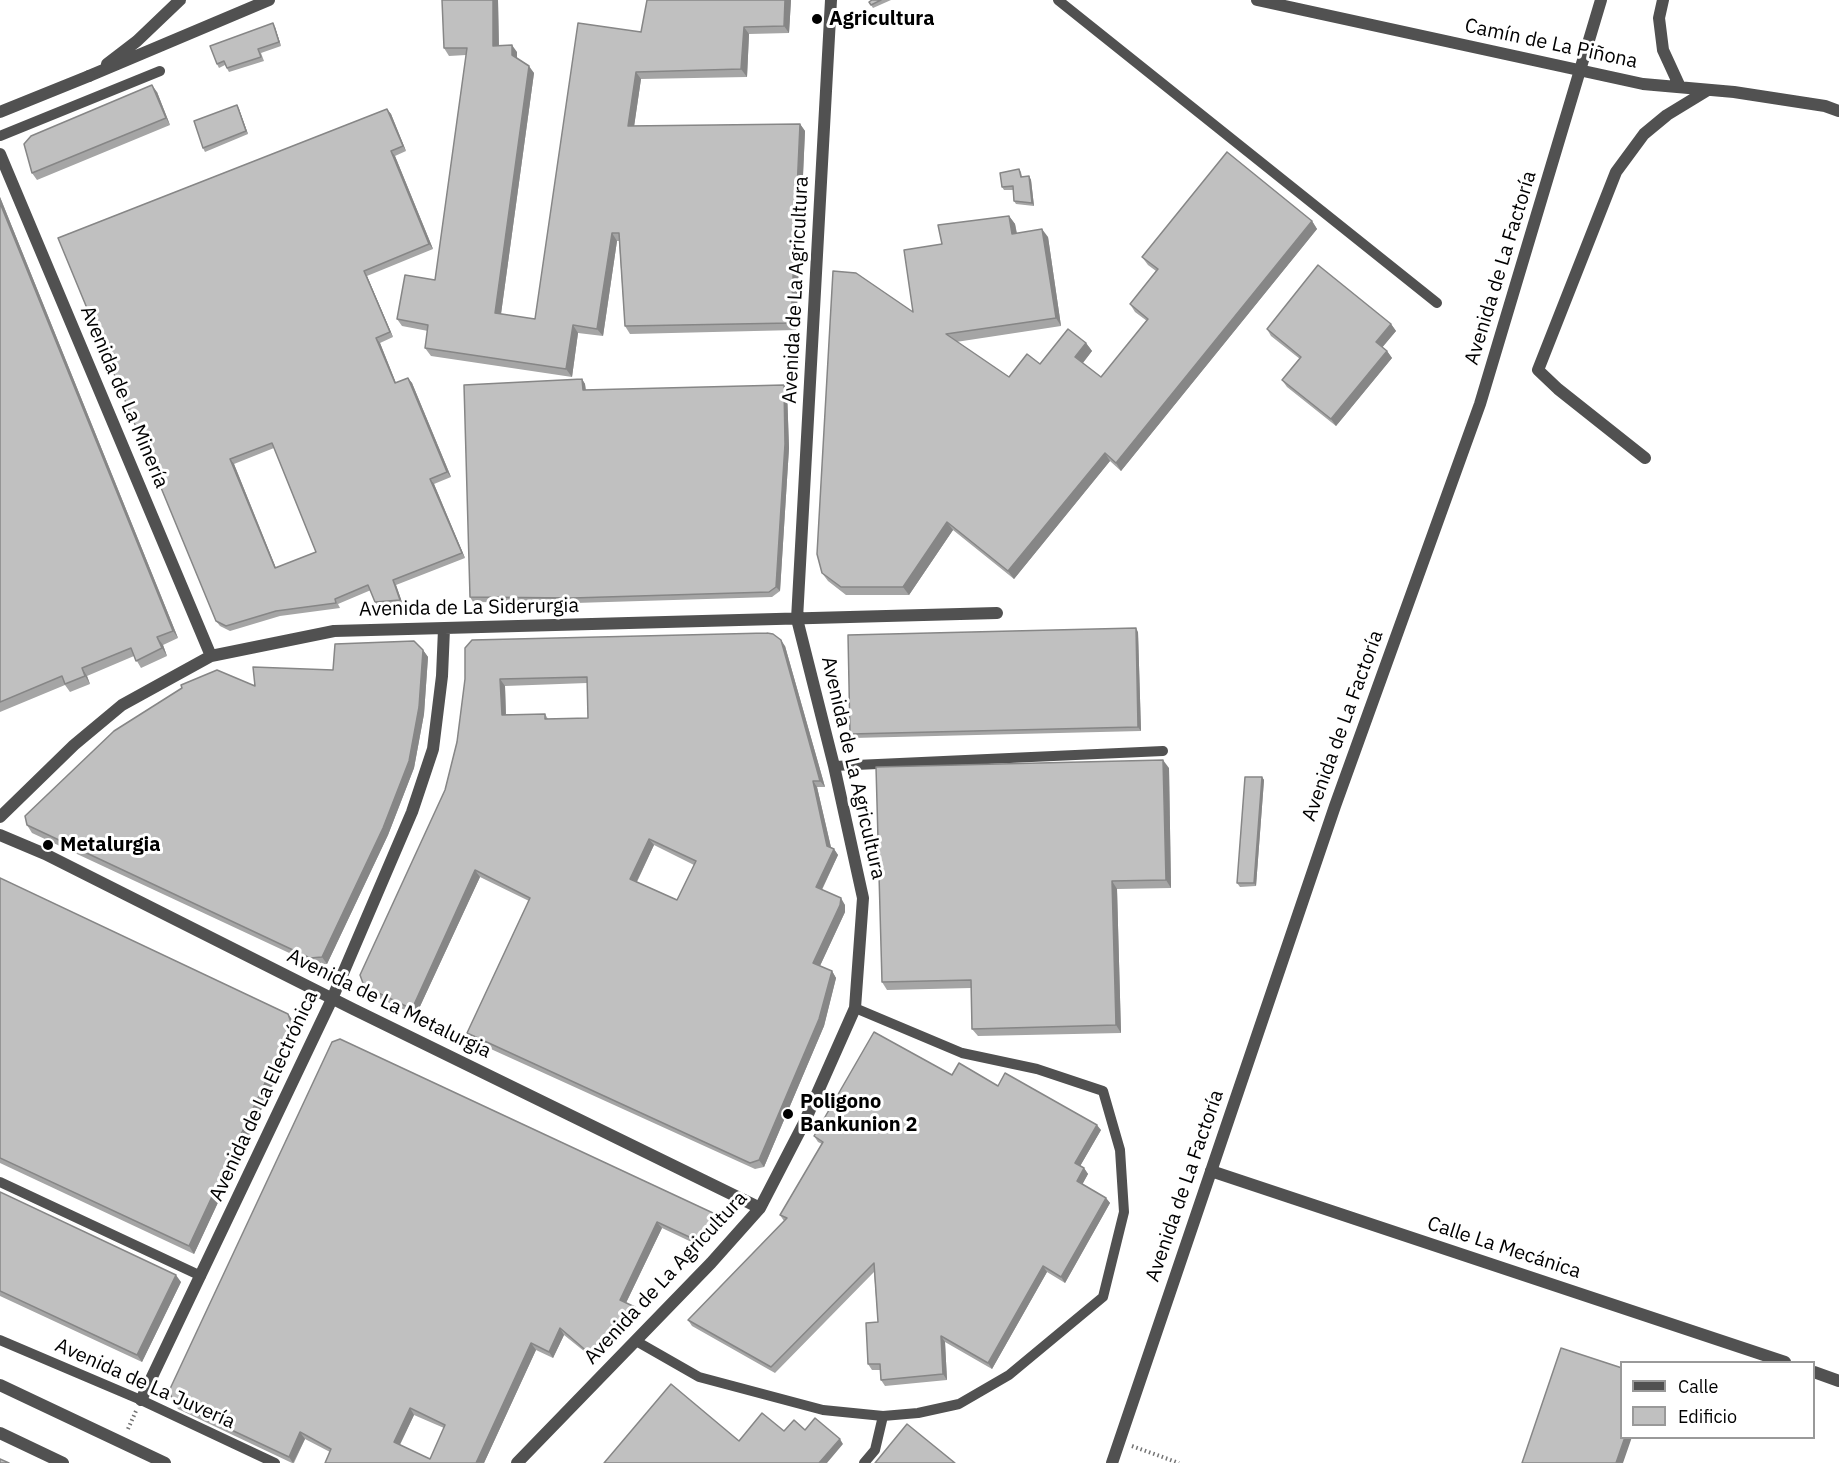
<!DOCTYPE html>
<html>
<head>
<meta charset="utf-8">
<style>
	body { margin:0 }
	#map { position:relative; width:1839px; height:1463px; overflow:hidden; background:#fff; font-family:"IBM Plex Sans",sans-serif }
	canvas { display:block }
	.legend { position:absolute; left:1620px; top:1361px; width:195px; height:78px; box-sizing:border-box; background:#fff; border:2px solid #999; margin:0; padding:8px 10px; list-style:none; font-size:18px; color:#000 }
	.legend li { display:flex; align-items:center; gap:12px; height:30px }
	.legend b { width:30px; border:2px solid #999 }
</style>
</head>
<body>
<div id="map">
<canvas width="1839" height="1463"></canvas>
<ul class="legend">
<li><b style="height:8px;background:#515151"></b>Calle</li>
<li><b style="height:16px;background:#c0c0c0"></b>Edificio</li>
</ul>
</div>
<script>
const ctx = document.querySelector('canvas').getContext('2d');
ctx.lineJoin = 'round';
const poly = rows => new Path2D(rows.map(r => 'M' + r).join(''));
function stroke(path, color, width, dash) { ctx.strokeStyle = color; ctx.lineWidth = width; ctx.lineCap = dash ? 'butt' : 'round'; ctx.setLineDash(dash || []); ctx.stroke(path); }
function fillPath(path, color) { ctx.fillStyle = color; ctx.fill(path, 'evenodd'); }
function label(font, color, halo, rows, align = 'center') {
  ctx.font = font + ' "IBM Plex Sans",sans-serif'; ctx.lineWidth = 6; ctx.setLineDash([]); ctx.textBaseline = 'middle'; ctx.strokeStyle = halo; ctx.fillStyle = color; for (const [text, x, y, turn = 0] of rows) {
    ctx.save(); ctx.translate(x, y); ctx.rotate((+turn || 0) * Math.PI / 180); ctx.textAlign = isNaN(turn) ? turn : align; if (halo) ctx.strokeText(text, 0, 0); ctx.fillText(text, 0, 0); ctx.restore();
  }
}
const path = poly([
	[128,1429,136,1411],
	[1132,1446,1179,1463]
]);
const service = poly([
	[1058,0,1437,303],
	[0,136,160,71],
	[834,766,1163,751],
	[0,1182,201,1276],
	[0,1340,141,1400,275,1463],
	[636,1341,699,1377,823,1410,883,1416,918,1413,959,1404,1009,1375,1103,1297,1124,1212,1120,1150,1103,1091,1037,1069,962,1053,855,1008],
	[864,1463,875,1450,883,1416]
]);
const minor = poly([
	[1257,0,1643,84,1734,92,1825,106,1839,111],
	[1663,0,1659,18,1663,50,1680,87],
	[107,64,137,41,180,0],
	[89,76,269,0],
	[0,154,211,656],
	[1645,458,1558,389,1538,370,1616,172,1644,134,1667,115,1708,90],
	[0,817,74,745,122,705,211,656,334,631,997,613],
	[0,835,45,854,353,1009,760,1208],
	[1211,1171,1785,1362],
	[1814,1372,1839,1381],
	[141,1400,332,999,412,812,433,749,442,676,444,629],
	[0,1433,63,1463],
	[517,1463,711,1263,760,1208,804,1123,855,1008,863,898,834,766,797,619,831,0]
]);
const tertiary = poly([
	[0,112,89,76],
	[0,1385,165,1463],
	[1112,1463,1335,806,1480,404,1601,0]
]);
const wall = poly([
	[498,0,499,46,517,52,517,58,534,73,501,314,535,319,641,32,791,0,789,33,749,34,747,77,641,79,634,126,800,124,805,131,796,330,630,334,625,326,619,241,617,241,603,336,578,333,572,377,431,356,425,348,428,331,402,326,397,319,435,280,466,55,449,56,444,48],
	[872,0,891,0,873,8,869,2],
	[275,27,281,46,261,53,264,61,229,72,225,65,219,68,217,64],
	[157,92,170,125,37,180,32,173],
	[237,105,239,109,248,134,205,152,203,148],
	[387,109,391,114,406,151,395,156,433,249,367,276,393,337,380,343,396,383,408,378,412,383,451,477,434,484,465,558,396,585,403,605,379,607,375,602,371,590,338,604,340,608,280,616,230,631,220,626,216,621,58,238],
	[274,448,316,552,276,568,234,464],
	[1019,169,1021,172,1022,177,1029,176,1031,180,1034,206,1016,204,1014,201,1013,190,1004,190,1002,187],
	[0,197,178,638,163,645,167,656,141,668,134,656,87,676,90,684,70,692,65,685,0,712],
	[1009,216,1015,224,1017,233,1048,237,1061,326,956,342,1009,377,1086,343,1092,351,1083,363,1101,377,1147,321,1135,312,1130,304,1156,271,1148,265,1142,257,1312,221,1317,229,1121,471,1110,461,1014,579,953,530,909,595,846,595,828,581,822,573,913,312,942,244],
	[1391,324,1396,331,1382,347,1387,351,1392,358,1336,426,1287,387,1282,380,1300,359,1271,336,1267,329],
	[582,379,585,384,586,390,787,390,789,448,780,591,772,597,575,603,473,602,470,597],
	[1138,632,1141,731,853,738,850,734],
	[785,646,825,787,817,787,831,847,834,849,838,855,822,890,845,905,845,912,820,966,832,971,836,978,824,1026,764,1167,755,1169,471,1040,467,1033,529,901,480,877,416,1015,368,993,364,986,445,790,457,742,465,679],
	[587,683,588,718,548,719,545,714,506,714,505,686],
	[654,845,694,865,677,900,637,882],
	[423,650,428,657,424,714,414,768,388,835,327,964,315,965,32,833,27,825,255,686,333,670],
	[1169,768,1171,888,1117,889,1121,1033,978,1036,972,1029,971,988,887,990,882,982],
	[1262,777,1264,780,1256,886,1240,887,1237,883],
	[0,878,288,1014,293,1021,297,1033,194,1254,0,1163],
	[332,1042,717,1219,720,1230,709,1239,706,1238,702,1247,662,1228,626,1303,635,1307,639,1314,595,1360,564,1335,553,1358,536,1350,484,1463,330,1452,305,1439,294,1463,292,1463,178,1409,174,1403],
	[414,1415,444,1428,430,1459,400,1445],
	[952,1075,998,1086,1101,1130,1080,1166,1084,1168,1088,1174,1082,1184,1106,1198,1110,1203,1065,1283,1047,1272,992,1369,945,1342,947,1380,885,1386,881,1380,881,1370,872,1370,868,1364,878,1322,874,1272,775,1373,692,1326,688,1320,784,1221,780,1215,822,1144,818,1142,814,1136],
	[0,1192,181,1282,142,1362,0,1296]
]);
const shadedWall = poly([
	[493,0,498,0,499,54,493,46],
	[785,0,791,0,789,33,784,26],
	[273,23,275,27,281,46,279,42],
	[744,27,749,34,747,77,741,69],
	[512,45,517,52,517,62,512,55],
	[529,66,534,73,500,321,495,313],
	[636,72,641,79,633,134,628,126],
	[152,85,157,92,170,125,166,118],
	[237,105,239,109,248,134,246,131],
	[387,109,391,114,406,151,403,146],
	[800,124,805,131,796,330,791,323],
	[391,151,395,156,433,249,429,244],
	[1029,176,1031,180,1034,206,1032,203],
	[0,197,178,638,173,631,0,203],
	[1009,216,1015,224,1018,242,1012,234],
	[1312,221,1317,229,1121,471,1116,463],
	[1042,229,1048,237,1061,326,1056,318],
	[612,233,617,241,603,336,597,329],
	[364,271,367,276,393,337,390,332],
	[1391,324,1396,331,1381,349,1376,342],
	[573,325,578,333,572,377,566,369],
	[376,338,380,343,398,388,395,383],
	[1086,343,1092,351,1081,365,1075,357],
	[1387,351,1392,358,1336,426,1331,419],
	[408,378,412,383,451,477,447,472],
	[582,379,585,384,586,395,583,390],
	[784,385,787,390,789,448,780,591,776,587],
	[1105,453,1110,461,1014,579,1008,571],
	[230,459,234,464,278,573,275,568],
	[430,479,434,484,465,558,462,553],
	[947,522,953,530,909,595,903,587],
	[393,580,396,585,403,605,400,600],
	[1136,628,1138,632,1141,731,1138,727],
	[157,637,163,645,167,656,162,648],
	[781,640,785,646,825,787,820,781],
	[423,650,428,657,424,714,414,768,388,835,327,964,322,957],
	[82,668,87,676,90,684,85,676],
	[500,679,505,686,506,721,502,715],
	[1163,760,1169,768,1171,888,1166,880],
	[1262,777,1264,780,1256,886,1254,883],
	[813,781,817,787,832,852,827,846],
	[649,839,654,845,635,885,630,879],
	[834,849,838,855,820,893,816,887],
	[475,870,480,877,416,1015,412,1009],
	[1112,881,1117,889,1121,1033,1116,1025],
	[841,898,845,905,845,912,818,970,813,963],
	[832,971,836,978,824,1026,764,1167,759,1160],
	[288,1014,293,1021,297,1033,194,1254,189,1246],
	[1097,1125,1101,1130,1079,1168,1075,1163],
	[1084,1168,1088,1174,1081,1187,1077,1181],
	[1106,1198,1110,1203,1065,1283,1061,1277],
	[713,1213,717,1219,720,1230,716,1223],
	[657,1222,662,1228,624,1307,620,1300],
	[702,1231,706,1238,702,1247,698,1241],
	[1043,1266,1047,1272,992,1369,988,1363],
	[176,1275,181,1282,142,1362,137,1355],
	[560,1328,564,1335,553,1358,549,1352],
	[941,1336,945,1342,947,1380,943,1374],
	[531,1343,536,1350,484,1463,476,1463],
	[410,1408,414,1415,398,1448,394,1442],
	[300,1432,305,1439,293,1463,289,1457],
	[1625,1437,1632,1437,1623,1463,1616,1463],
	[840,1439,843,1444,827,1463,819,1463]
]);
const building = poly([
	[442,0,493,0,493,46,512,45,512,55,529,66,495,313,535,319,578,23,641,32,647,0,785,0,784,26,744,27,741,69,636,72,628,126,800,124,791,323,625,326,619,233,612,233,597,329,573,325,566,369,425,348,428,325,397,319,405,275,435,280,467,48,444,48,442,0],
	[872,0,881,0,871,5,869,2,872,0],
	[273,23,279,42,258,49,261,57,227,68,224,61,217,64,210,46,273,23],
	[152,85,166,118,32,173,24,144,31,136,152,85],
	[237,105,246,131,203,148,194,121,237,105],
	[387,109,403,146,391,151,429,244,364,271,390,332,376,338,395,383,408,378,447,472,430,479,462,553,393,580,400,600,375,602,368,585,335,599,336,603,276,611,226,626,216,621,58,238,387,109],
	[272,443,316,552,275,568,230,459,272,443],
	[1227,152,1312,221,1116,463,1105,453,1008,571,947,522,903,587,841,587,822,573,817,554,833,271,856,273,913,312,904,250,942,244,938,225,1009,216,1012,234,1042,229,1056,318,946,334,1009,377,1027,354,1040,364,1068,329,1086,343,1075,357,1101,377,1148,319,1130,304,1158,269,1142,257,1227,152],
	[1019,169,1021,177,1029,176,1032,203,1014,201,1013,186,1002,187,1000,173,1019,169],
	[0,203,173,631,157,637,162,648,136,661,131,648,82,668,85,676,65,684,62,676,0,702,0,203],
	[1318,265,1391,324,1376,342,1387,351,1331,419,1282,380,1301,357,1267,329,1318,265],
	[582,379,583,390,784,385,785,444,776,587,769,592,572,598,470,597,464,385,582,379],
	[1136,628,1138,727,850,734,848,635,1136,628],
	[767,633,773,634,781,640,820,781,813,781,827,846,834,849,816,887,841,898,840,905,813,963,832,971,819,1019,759,1160,750,1163,467,1033,530,898,475,870,412,1009,364,986,360,975,445,790,457,742,465,679,465,648,472,640,767,633],
	[587,677,588,718,545,719,545,714,502,715,500,679,587,677],
	[649,839,696,861,677,900,630,879,649,839],
	[414,641,423,650,419,707,409,761,383,828,322,957,310,958,27,825,25,816,114,731,182,688,181,685,217,670,255,686,253,667,333,670,335,644,414,641],
	[1163,760,1166,880,1112,881,1116,1025,972,1029,971,980,882,982,876,767,1163,760],
	[1245,777,1262,777,1254,883,1237,883,1245,777],
	[0,878,288,1014,292,1025,189,1246,0,1158,0,878],
	[874,1032,952,1075,959,1063,998,1086,1005,1073,1097,1125,1075,1163,1084,1168,1077,1181,1106,1198,1061,1277,1043,1266,988,1363,941,1336,943,1374,881,1380,880,1364,868,1364,866,1323,878,1322,874,1263,771,1367,688,1320,787,1218,780,1215,823,1142,814,1136,874,1032],
	[340,1039,713,1213,716,1223,705,1232,702,1231,698,1241,657,1222,620,1300,635,1307,590,1354,560,1328,549,1352,531,1343,476,1463,325,1463,331,1449,300,1432,289,1457,174,1403,169,1391,332,1042,340,1039],
	[410,1408,445,1425,430,1459,394,1442,410,1408],
	[0,1192,176,1275,137,1355,0,1291,0,1192],
	[1561,1348,1622,1368,1622,1437,1625,1437,1616,1463,1522,1463,1561,1348],
	[671,1384,739,1441,762,1413,784,1431,794,1420,805,1430,815,1418,840,1439,819,1463,604,1463,671,1384],
	[907,1424,955,1463,875,1463,907,1424],
	[0,1459,9,1463,0,1463,0,1459]
]);
const markers = [
	[817,19,6,"#000"],
	[48,845,6,"#000"],
	[788,1114,6,"#000"]
];
const poiNames = [
	["Agricultura",829,19],
	["Metalurgia",60,845],
	["Poligono",800,1102],
	["Bankunion 2",800,1125]
];
const streetNames = [
	["Camín de La Piñona",1551,44,12],
	["Avenida de La Factoría",1501,268,-73],
	["Avenida de La Agricultura",796,290,-87],
	["Avenida de La Minería",124,397,67],
	["Avenida de La Siderurgia",469,608,-1],
	["Avenida de La Factoría",1343,726,-70],
	["Avenida de La Agricultura",853,768,77],
	["Avenida de La Metalurgia",389,1004,26],
	["Avenida de La Electrónica",264,1096,-65],
	["Avenida de La Factoría",1185,1186,-71],
	["Calle La Mecánica",1504,1248,18],
	["Avenida de La Agricultura",666,1278,-47],
	["Avenida de La Juvería",145,1384,24]
];
stroke(path, '#737373', 4, [1.5, 3]);
stroke(service, '#515151', 10);
stroke(minor, '#515151', 12);
stroke(tertiary, '#515151', 12);
fillPath(wall, '#a5a5a5');
fillPath(shadedWall, '#868686');
fillPath(building, '#c0c0c0');
stroke(building, '#868686', 1.5);
for (const [x, y, r, color] of markers) { const dot = new Path2D(); dot.arc(x, y, r, 0, 2 * Math.PI); ctx.fillStyle = color; ctx.fill(dot); stroke(dot, '#fff', 2); }
label('bold 20px', '#000', '#fff', poiNames, 'left');
label('20px', '#000', '#fff', streetNames);
</script>
</body>
</html>
